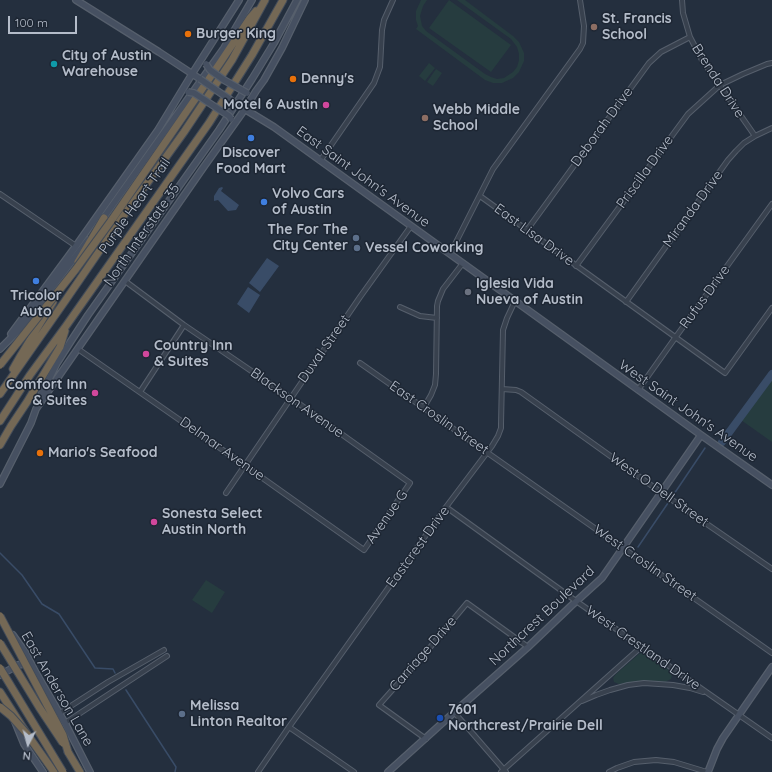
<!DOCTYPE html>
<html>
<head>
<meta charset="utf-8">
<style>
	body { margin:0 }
	#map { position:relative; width:772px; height:772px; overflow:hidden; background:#242f3e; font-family:Quicksand,sans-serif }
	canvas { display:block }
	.north { position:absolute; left:8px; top:724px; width:40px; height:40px; -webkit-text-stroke:3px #1d2633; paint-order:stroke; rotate:186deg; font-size:11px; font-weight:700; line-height:16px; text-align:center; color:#b4bcc9 }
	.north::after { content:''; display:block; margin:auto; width:14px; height:18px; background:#b4bcc9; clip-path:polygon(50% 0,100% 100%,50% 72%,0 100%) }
	.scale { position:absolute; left:8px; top:16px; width:69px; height:18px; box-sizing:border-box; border:2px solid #b4bcc9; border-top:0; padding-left:5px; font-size:12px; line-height:14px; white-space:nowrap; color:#b4bcc9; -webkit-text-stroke:3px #1d2633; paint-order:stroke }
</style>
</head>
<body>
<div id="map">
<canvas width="772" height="772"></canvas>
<div class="north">N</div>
<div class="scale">100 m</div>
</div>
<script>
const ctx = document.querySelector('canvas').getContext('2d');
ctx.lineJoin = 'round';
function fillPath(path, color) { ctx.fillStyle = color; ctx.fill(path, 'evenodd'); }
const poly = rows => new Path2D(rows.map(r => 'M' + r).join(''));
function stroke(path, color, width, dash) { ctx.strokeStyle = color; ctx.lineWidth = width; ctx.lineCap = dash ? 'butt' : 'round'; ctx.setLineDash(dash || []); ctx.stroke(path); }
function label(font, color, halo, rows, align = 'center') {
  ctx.font = font + ' Quicksand,sans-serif'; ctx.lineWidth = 3; ctx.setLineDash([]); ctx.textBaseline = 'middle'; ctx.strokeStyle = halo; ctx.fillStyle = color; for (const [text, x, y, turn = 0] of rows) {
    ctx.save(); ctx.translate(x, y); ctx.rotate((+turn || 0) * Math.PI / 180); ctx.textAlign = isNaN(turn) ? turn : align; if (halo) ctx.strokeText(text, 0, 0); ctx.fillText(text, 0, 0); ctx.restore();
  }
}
const green = poly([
	[421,0,427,0,423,6,420,16,422,26,426,31,485,74,491,77,497,79,504,78,513,72,517,67,519,60,519,54,517,47,511,39,457,0,465,0,513,36,519,42,524,53,524,61,519,72,513,78,502,83,493,83,485,80,416,29,418,26,416,20,416,11],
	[449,0,511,45,491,72,429,28],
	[429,63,435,68,425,81,419,76],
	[436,69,442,73,433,86,427,82],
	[772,375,772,442,741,420],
	[206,580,225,592,212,613,192,600],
	[642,653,645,653,670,671,672,675,671,679,665,682,651,681,619,684,614,682,613,678,616,674,639,654]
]);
const water = poly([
	[222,187,223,188,221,191,239,205,236,210,228,211,218,200,214,201,214,196,219,188],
	[267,258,279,266,260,292,249,283],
	[248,287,260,295,249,313,237,304]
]);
const stream = poly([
	[674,494,705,448],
	[638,547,668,503],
	[0,553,22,575,42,604,59,614,95,668,113,669,115,673],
	[126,690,176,767,175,772]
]);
const river = poly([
	[722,442,772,374]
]);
const street = poly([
	[682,0,683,13,690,37,702,60,755,136],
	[320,161,374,83,380,67,382,30,384,20,393,0],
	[0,194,76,246],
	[480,196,725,373,772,308],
	[527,230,649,63,661,52,690,37],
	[450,254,493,169,580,49,583,43,584,26,580,0],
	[576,266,688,114,720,85,743,74,767,64,772,63],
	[626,302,728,160,736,151,744,143,755,136,772,128],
	[400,307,420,316,437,318],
	[78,349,240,462,364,550,410,483,291,398,184,325,125,281],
	[360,363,772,653],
	[502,389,516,390,521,392,662,493,772,569],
	[638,390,675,338,772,204],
	[140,392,184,325],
	[424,407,431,395,435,385,436,374,437,306,438,301,443,289,463,263],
	[226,493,360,297,411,226],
	[446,507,576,601,772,738],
	[582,701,596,695,610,690,628,685,644,683,673,685,690,688,703,692],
	[454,712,506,772],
	[60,713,108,682,164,650],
	[65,723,167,656],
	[289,727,354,772],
	[426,739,379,705,427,651,467,603,528,647],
	[258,772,289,727,446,507,492,446,498,436,501,428,501,424,503,330,507,318,515,301],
	[501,772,641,647],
	[609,772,617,768,634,762,656,760,674,762,707,772]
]);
const secondary = poly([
	[76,0,159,52,200,79],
	[238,105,274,127,701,435,772,485],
	[102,220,224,48,252,0],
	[11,334,76,246,158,130,192,74,239,0],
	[0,349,21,328,88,240],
	[39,401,42,393,57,363,71,341,88,315,219,130,252,79,274,43,297,0],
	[0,484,31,423,36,409,203,168,245,109,256,91,264,80,282,48,305,0],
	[13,635,25,652,36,673,65,723,90,772],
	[0,675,18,665,24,664,28,666],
	[15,722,24,744,43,772],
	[388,772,460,707,528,647,571,606,602,578,701,435],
	[708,772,717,749,723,738,772,667]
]);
const highway = poly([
	[111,221,220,63,250,18,256,11],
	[78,262,104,218],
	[13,369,21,355,53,302],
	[0,394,65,301,122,218,184,132,232,60,265,0],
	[0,421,30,375,66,326,209,123,252,55,283,0],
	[0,445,11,426,27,402,60,347,65,331],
	[0,692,27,734,54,772],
	[68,752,80,772]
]);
const secondaryBridge = poly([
	[206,64,210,70,224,80,247,93],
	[200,79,238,105],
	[188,92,194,93,229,116,231,119]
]);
const highwayBridge = poly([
	[0,365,76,269,111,221],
	[0,616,63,735,68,752],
	[0,643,39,707,63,743],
	[0,668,63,772],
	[0,707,11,716,27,734]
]);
const markers = [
	[594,27,4,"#8d6e63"],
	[188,34,4,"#e8710a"],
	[54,64,4,"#0f9aa8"],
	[293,79,4,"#e8710a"],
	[326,105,4,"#d1479c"],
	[425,118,4,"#8d6e63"],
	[251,138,4,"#3f7fe0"],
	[264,202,4,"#3f7fe0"],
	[356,238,4,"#5c6f8a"],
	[357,248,4,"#5c6f8a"],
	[36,281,4,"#3f7fe0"],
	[468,292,4,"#6b7280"],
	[146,354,4,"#d1479c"],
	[95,393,4,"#d1479c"],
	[40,453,4,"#e8710a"],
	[154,522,4,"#d1479c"],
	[182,714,4,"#5c6f8a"],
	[440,718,4,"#1a4fb4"]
];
const poiNames = [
	["St. Francis",602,19],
	["School",602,35],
	["Burger King",196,34],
	["City of Austin",62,56],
	["Warehouse",62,72],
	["Denny's",301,79],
	["Motel 6 Austin",318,105,"right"],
	["Webb Middle",433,110],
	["School",433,126],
	["Discover",251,153,"center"],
	["Food Mart",251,169,"center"],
	["Volvo Cars",272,194],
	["of Austin",272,210],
	["The For The",348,230,"right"],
	["City Center",348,246,"right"],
	["Vessel Coworking",365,248],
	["Iglesia Vida",476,284],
	["Nueva of Austin",476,300],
	["Tricolor",36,296,"center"],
	["Auto",36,312,"center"],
	["Country Inn",154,346],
	["& Suites",154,362],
	["Comfort Inn",87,385,"right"],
	["& Suites",87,401,"right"],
	["Mario's Seafood",48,453],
	["Sonesta Select",162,514],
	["Austin North",162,530],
	["Melissa",190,706],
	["Linton Realtor",190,722],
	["7601",448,710],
	["Northcrest/Prairie Dell",448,726]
];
const streetNames = [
	["Brenda Drive",718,81,57],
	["Deborah Drive",602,127,-54],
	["Priscilla Drive",645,172,-54],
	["East Saint John's Avenue",363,177,36],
	["Purple Heart Trail",135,206,-55],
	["Miranda Drive",693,209,-54],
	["North Interstate 35",142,235,-55],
	["East Lisa Drive",534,235,36],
	["Rufus Drive",705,297,-54],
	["Duval Street",324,349,-55],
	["Blackson Avenue",297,403,35],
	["West Saint John's Avenue",688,411,35],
	["East Croslin Street",439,418,35],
	["Delmar Avenue",222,449,35],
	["West O Dell Street",659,490,35],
	["Avenue G",387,517,-55],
	["Eastcrest Drive",418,547,-54],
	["West Croslin Street",645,563,35],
	["Northcrest Boulevard",542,616,-43],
	["West Crestland Drive",643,648,35],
	["Carriage Drive",423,654,-49],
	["East Anderson Lane",57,689,60]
];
fillPath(green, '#263c3f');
fillPath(water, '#394c67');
stroke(stream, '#394c67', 1.5);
stroke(river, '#394c67', 8);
stroke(street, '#565f6c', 6);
stroke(secondary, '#565f6c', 8);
stroke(highway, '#434c59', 9);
stroke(street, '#38414e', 4);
stroke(secondary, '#465061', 5.5);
stroke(highway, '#746855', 7);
stroke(secondaryBridge, '#565f6c', 8, []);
stroke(highwayBridge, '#434c59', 9, []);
stroke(secondaryBridge, '#465061', 5.5);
stroke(highwayBridge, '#746855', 7);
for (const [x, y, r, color] of markers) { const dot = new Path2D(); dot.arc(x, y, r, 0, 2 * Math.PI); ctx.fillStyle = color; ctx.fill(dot); stroke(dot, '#1d2633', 1.5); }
label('bold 14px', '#b4bcc9', '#1d2633', poiNames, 'left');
label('14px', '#b4bcc9', '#1d2633', streetNames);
</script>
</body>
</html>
